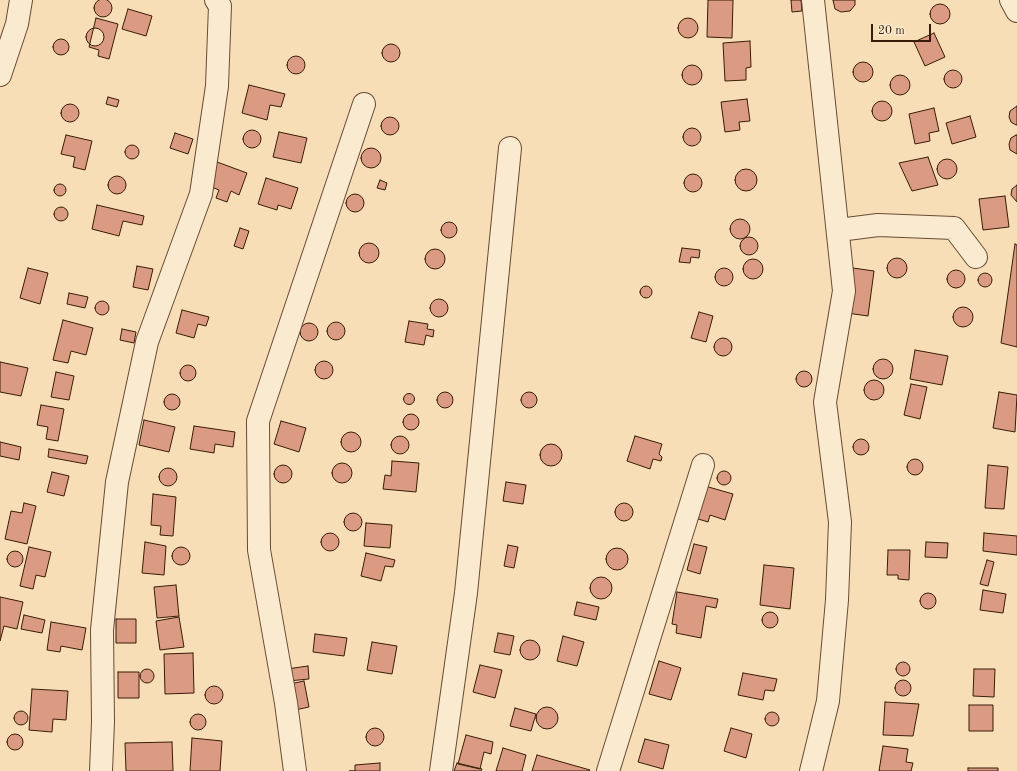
<!DOCTYPE html>
<html>
<head>
<meta charset="utf-8">
<style>
	body { margin:0 }
	#map { position:relative; width:1017px; height:771px; overflow:hidden; background:#f7deb6; font-family:"Old Standard TT",serif }
	canvas { display:block }
	.scale { position:absolute; left:871px; top:24px; width:60px; height:18px; box-sizing:border-box; border:2px solid #381c07; border-top:0; padding-left:5px; font-size:12px; line-height:14px; white-space:nowrap; color:#381c07; -webkit-text-stroke:3px #faead0; paint-order:stroke }
</style>
</head>
<body>
<div id="map">
<canvas width="1017" height="771"></canvas>
<div class="scale">20 m</div>
</div>
<script>
const ctx = document.querySelector('canvas').getContext('2d');
ctx.lineJoin = 'round';
function fillPath(path, color) { ctx.fillStyle = color; ctx.fill(path, 'evenodd'); }
const poly = rows => new Path2D(rows.map(r => 'M' + r).join(''));
function stroke(path, color, width, dash) { ctx.strokeStyle = color; ctx.lineWidth = width; ctx.lineCap = dash ? 'butt' : 'round'; ctx.setLineDash(dash || []); ctx.stroke(path); }
const building = poly([
	'94 8a9 9 0 1 1 18 0a9 9 0 1 1-18 0Z',
	[708,0,733,0,732,38,707,37,708,0],
	[791,0,801,0,802,11,792,12,791,0],
	[833,0,855,0,855,5,850,11,841,12,835,9,833,0],
	'930 14a10 10 0 1 1 20 0a10 10 0 1 1-20 0Z',
	[128,9,152,16,146,36,122,29,128,9],
	[96,18,118,24,109,59,98,56,99,50,89,47,96,18],
	'678 28a10 10 0 1 1 20 0a10 10 0 1 1-20 0Z',
	'86 37a9 9 0 1 1 18 0a9 9 0 1 1-18 0Z',
	[934,33,945,57,925,66,914,42,934,33],
	'53 47a8 8 0 1 1 16 0a8 8 0 1 1-16 0Z',
	[750,41,751,67,746,68,746,80,725,81,723,43,750,41],
	'382 53a9 9 0 1 1 18 0a9 9 0 1 1-18 0Z',
	'287 65a9 9 0 1 1 18 0a9 9 0 1 1-18 0Z',
	'853 72a10 10 0 1 1 20 0a10 10 0 1 1-20 0Z',
	'682 75a10 10 0 1 1 20 0a10 10 0 1 1-20 0Z',
	'944 79a9 9 0 1 1 18 0a9 9 0 1 1-18 0Z',
	'890 85a10 10 0 1 1 20 0a10 10 0 1 1-20 0Z',
	[249,85,285,94,281,107,270,105,267,120,242,113,249,85],
	[108,97,119,100,117,107,106,104,108,97],
	[747,99,750,121,739,122,740,130,725,132,721,102,747,99],
	'872 111a10 10 0 1 1 20 0a10 10 0 1 1-20 0Z',
	'61 113a9 9 0 1 1 18 0a9 9 0 1 1-18 0Z',
	[1017,106,1017,125,1016,125,1011,122,1009,117,1010,111,1017,106],
	[934,108,939,131,929,133,930,141,915,144,909,114,934,108],
	[970,116,976,137,952,144,946,123,970,116],
	'381 126a9 9 0 1 1 18 0a9 9 0 1 1-18 0Z',
	'683 137a9 9 0 1 1 18 0a9 9 0 1 1-18 0Z',
	'243 139a9 9 0 1 1 18 0a9 9 0 1 1-18 0Z',
	[279,132,307,138,301,163,273,157,279,132],
	[175,133,193,139,188,154,170,148,175,133],
	[66,135,92,141,85,170,73,167,75,157,61,154,66,135],
	[1016,135,1017,135,1017,154,1010,150,1009,144,1011,138,1016,135],
	'125 152a7 7 0 1 1 14 0a7 7 0 1 1-14 0Z',
	'361 158a10 10 0 1 1 20 0a10 10 0 1 1-20 0Z',
	[928,157,938,185,912,191,899,163,928,157],
	'937 169a10 10 0 1 1 20 0a10 10 0 1 1-20 0Z',
	[217,162,247,173,239,195,231,191,227,202,216,198,219,190,209,186,217,162],
	'735 180a11 11 0 1 1 22 0a11 11 0 1 1-22 0Z',
	'684 183a9 9 0 1 1 18 0a9 9 0 1 1-18 0Z',
	'108 185a9 9 0 1 1 18 0a9 9 0 1 1-18 0Z',
	[266,178,298,188,291,209,278,205,277,210,258,204,266,178],
	[380,180,387,183,385,190,377,188,380,180],
	'54 190a6 6 0 1 1 12 0a6 6 0 1 1-12 0Z',
	[1017,185,1017,202,1011,195,1012,189,1017,185],
	'346 203a9 9 0 1 1 18 0a9 9 0 1 1-18 0Z',
	[1005,196,1009,227,983,230,979,199,1005,196],
	[97,205,144,216,142,225,123,221,119,236,92,229,97,205],
	'54 214a7 7 0 1 1 14 0a7 7 0 1 1-14 0Z',
	'730 229a10 10 0 1 1 20 0a10 10 0 1 1-20 0Z',
	'441 230a8 8 0 1 1 16 0a8 8 0 1 1-16 0Z',
	[240,228,249,231,243,249,234,246,240,228],
	'740 246a9 9 0 1 1 18 0a9 9 0 1 1-18 0Z',
	'359 253a10 10 0 1 1 20 0a10 10 0 1 1-20 0Z',
	[1015,244,1017,245,1017,347,1001,343,1015,244],
	[682,248,700,250,699,258,691,257,690,263,679,262,682,248],
	'425 259a10 10 0 1 1 20 0a10 10 0 1 1-20 0Z',
	'887 268a10 10 0 1 1 20 0a10 10 0 1 1-20 0Z',
	'743 269a10 10 0 1 1 20 0a10 10 0 1 1-20 0Z',
	[137,266,153,269,148,290,133,287,137,266],
	'715 277a9 9 0 1 1 18 0a9 9 0 1 1-18 0Z',
	[28,268,48,273,40,304,20,298,28,268],
	[853,268,874,271,868,316,847,313,853,268],
	'947 279a9 9 0 1 1 18 0a9 9 0 1 1-18 0Z',
	'978 280a7 7 0 1 1 14 0a7 7 0 1 1-14 0Z',
	'640 292a6 6 0 1 1 12 0a6 6 0 1 1-12 0Z',
	[69,293,88,297,85,308,67,304,69,293],
	'430 308a9 9 0 1 1 18 0a9 9 0 1 1-18 0Z',
	'95 308a7 7 0 1 1 14 0a7 7 0 1 1-14 0Z',
	'953 317a10 10 0 1 1 20 0a10 10 0 1 1-20 0Z',
	[182,310,209,317,206,326,198,324,194,338,176,333,182,310],
	[699,312,713,316,706,342,691,338,699,312],
	[63,320,93,328,86,355,71,351,68,363,53,360,63,320],
	[409,321,428,324,427,329,434,330,433,337,426,335,424,345,405,342,409,321],
	'327 331a9 9 0 1 1 18 0a9 9 0 1 1-18 0Z',
	'300 332a9 9 0 1 1 18 0a9 9 0 1 1-18 0Z',
	[122,329,136,332,134,343,120,340,122,329],
	'714 347a9 9 0 1 1 18 0a9 9 0 1 1-18 0Z',
	[915,350,948,356,942,385,910,379,915,350],
	'873 369a10 10 0 1 1 20 0a10 10 0 1 1-20 0Z',
	'315 370a9 9 0 1 1 18 0a9 9 0 1 1-18 0Z',
	[0,362,28,368,21,396,0,392,0,362],
	'180 373a8 8 0 1 1 16 0a8 8 0 1 1-16 0Z',
	'796 379a8 8 0 1 1 16 0a8 8 0 1 1-16 0Z',
	[56,372,74,376,69,400,51,397,56,372],
	'864 390a10 10 0 1 1 20 0a10 10 0 1 1-20 0Z',
	[911,384,927,387,920,419,904,415,911,384],
	'521 400a8 8 0 1 1 16 0a8 8 0 1 1-16 0Z',
	'437 400a8 8 0 1 1 16 0a8 8 0 1 1-16 0Z',
	[999,392,1017,395,1015,432,993,428,999,392],
	'403.5 399a5.5 5.5 0 1 1 11 0a5.5 5.5 0 1 1-11 0Z',
	'164 402a8 8 0 1 1 16 0a8 8 0 1 1-16 0Z',
	[41,405,64,409,58,441,46,439,48,427,37,425,41,405],
	'403 422a8 8 0 1 1 16 0a8 8 0 1 1-16 0Z',
	[144,420,175,427,169,452,139,445,144,420],
	[281,421,306,428,299,452,274,444,281,421],
	[194,426,235,432,233,447,215,444,214,453,190,449,194,426],
	'341 442a10 10 0 1 1 20 0a10 10 0 1 1-20 0Z',
	[635,436,662,444,659,454,662,457,661,461,653,459,650,469,627,461,635,436],
	'391 445a9 9 0 1 1 18 0a9 9 0 1 1-18 0Z',
	'853 447a8 8 0 1 1 16 0a8 8 0 1 1-16 0Z',
	[0,442,21,447,19,460,0,456,0,442],
	'540 455a11 11 0 1 1 22 0a11 11 0 1 1-22 0Z',
	[49,449,88,456,86,464,48,457,49,449],
	'907 467a8 8 0 1 1 16 0a8 8 0 1 1-16 0Z',
	[392,461,419,463,416,492,383,489,385,475,391,476,392,461],
	'332 473a10 10 0 1 1 20 0a10 10 0 1 1-20 0Z',
	[988,465,1008,467,1004,509,985,508,988,465],
	'274 474a9 9 0 1 1 18 0a9 9 0 1 1-18 0Z',
	'159 477a9 9 0 1 1 18 0a9 9 0 1 1-18 0Z',
	'717 478a7 7 0 1 1 14 0a7 7 0 1 1-14 0Z',
	[52,472,69,476,64,496,47,492,52,472],
	[506,482,526,485,523,504,503,501,506,482],
	[705,486,733,494,725,520,710,515,708,522,695,518,705,486],
	[153,494,176,497,173,536,160,535,161,526,151,525,153,494],
	'615 512a9 9 0 1 1 18 0a9 9 0 1 1-18 0Z',
	[24,503,36,506,27,544,5,539,11,511,22,513,24,503],
	'344 522a9 9 0 1 1 18 0a9 9 0 1 1-18 0Z',
	[366,523,392,525,390,548,364,546,366,523],
	[984,533,1017,536,1017,555,983,551,984,533],
	'321 542a9 9 0 1 1 18 0a9 9 0 1 1-18 0Z',
	[145,542,166,546,164,575,142,573,145,542],
	[926,542,948,543,947,558,925,557,926,542],
	[694,544,707,547,700,574,687,570,694,544],
	[508,545,518,547,514,568,504,566,508,545],
	'172 556a9 9 0 1 1 18 0a9 9 0 1 1-18 0Z',
	[29,547,51,552,45,577,36,575,33,589,20,586,29,547],
	'606 559a11 11 0 1 1 22 0a11 11 0 1 1-22 0Z',
	[888,550,910,550,909,580,898,579,898,575,887,575,888,550],
	'7 559a8 8 0 1 1 16 0a8 8 0 1 1-16 0Z',
	[366,553,395,560,393,567,385,566,381,581,361,576,366,553],
	[987,560,994,562,988,586,980,584,987,560],
	[764,565,794,568,790,609,760,605,764,565],
	'590 588a11 11 0 1 1 22 0a11 11 0 1 1-22 0Z',
	[176,585,179,616,157,618,154,587,176,585],
	[983,590,1006,594,1003,613,980,610,983,590],
	[677,592,718,599,716,608,706,606,701,638,676,633,677,625,672,624,677,592],
	'920 601a8 8 0 1 1 16 0a8 8 0 1 1-16 0Z',
	[0,597,23,602,17,629,4,626,0,641,0,597],
	[577,602,599,607,596,620,574,615,577,602],
	'762 620a8 8 0 1 1 16 0a8 8 0 1 1-16 0Z',
	[24,615,45,620,42,633,21,629,24,615],
	[179,617,184,647,160,650,156,621,179,617],
	[116,619,136,619,136,643,116,643,116,619],
	[51,622,86,628,82,650,61,646,60,652,47,650,51,622],
	[498,633,514,636,510,655,494,652,498,633],
	[315,634,347,638,344,656,313,652,315,634],
	[563,636,584,642,577,666,557,661,563,636],
	'520 650a10 10 0 1 1 20 0a10 10 0 1 1-20 0Z',
	[372,642,397,646,392,674,367,670,372,642],
	[193,653,194,693,165,694,164,654,193,653],
	[659,661,681,668,671,700,649,694,659,661],
	'896 669a7 7 0 1 1 14 0a7 7 0 1 1-14 0Z',
	[480,665,502,670,495,698,473,692,480,665],
	[308,666,309,679,288,681,287,669,308,666],
	'140 676a7 7 0 1 1 14 0a7 7 0 1 1-14 0Z',
	[974,669,995,669,994,697,973,696,974,669],
	[118,672,139,672,139,698,118,698,118,672],
	[743,673,777,679,774,691,765,690,763,700,738,695,743,673],
	'895 688a8 8 0 1 1 16 0a8 8 0 1 1-16 0Z',
	[304,681,309,707,295,710,290,684,304,681],
	'205 695a9 9 0 1 1 18 0a9 9 0 1 1-18 0Z',
	[32,689,68,691,66,720,53,719,52,732,29,730,32,689],
	[885,702,919,704,913,736,883,735,885,702],
	[969,705,993,705,993,731,969,731,969,705],
	'536 718a11 11 0 1 1 22 0a11 11 0 1 1-22 0Z',
	[515,708,536,714,531,731,510,726,515,708],
	'14 718a7 7 0 1 1 14 0a7 7 0 1 1-14 0Z',
	'765 719a7 7 0 1 1 14 0a7 7 0 1 1-14 0Z',
	'190 722a8 8 0 1 1 16 0a8 8 0 1 1-16 0Z',
	[731,728,752,734,746,758,724,751,731,728],
	'366 737a9 9 0 1 1 18 0a9 9 0 1 1-18 0Z',
	'7 742a8 8 0 1 1 16 0a8 8 0 1 1-16 0Z',
	[466,735,493,742,491,754,484,752,480,769,458,764,466,735],
	[192,738,222,741,220,771,190,771,192,738],
	[645,739,669,745,663,769,638,762,645,739],
	[172,742,173,771,126,771,125,743,172,742],
	[883,746,908,749,906,762,913,763,911,771,879,771,883,746],
	[503,748,526,755,522,771,496,771,503,748],
	[537,755,590,770,589,771,532,771,537,755],
	[380,763,380,771,349,771,355,771,355,765,380,763],
	[457,763,482,769,481,771,454,771,457,763],
	[968,768,998,768,998,771,968,771,968,768]
]);
const street = poly([
	[1011,0,1017,11],
	[0,75,17,24,21,0],
	[839,230,878,225,954,228,976,257],
	[101,771,103,722,102,630,117,482,147,342,201,194,217,86,220,6,216,0],
	[295,771,286,703,259,550,258,421,364,104],
	[441,771,466,593,510,148],
	[608,771,703,465],
	[811,771,828,701,837,600,840,522,825,402,844,291,813,0]
]);
fillPath(building, '#db9b83');
stroke(building, '#381c07', 1);
stroke(street, '#684c33', 24);
stroke(street, '#faead0', 22);
</script>
</body>
</html>
